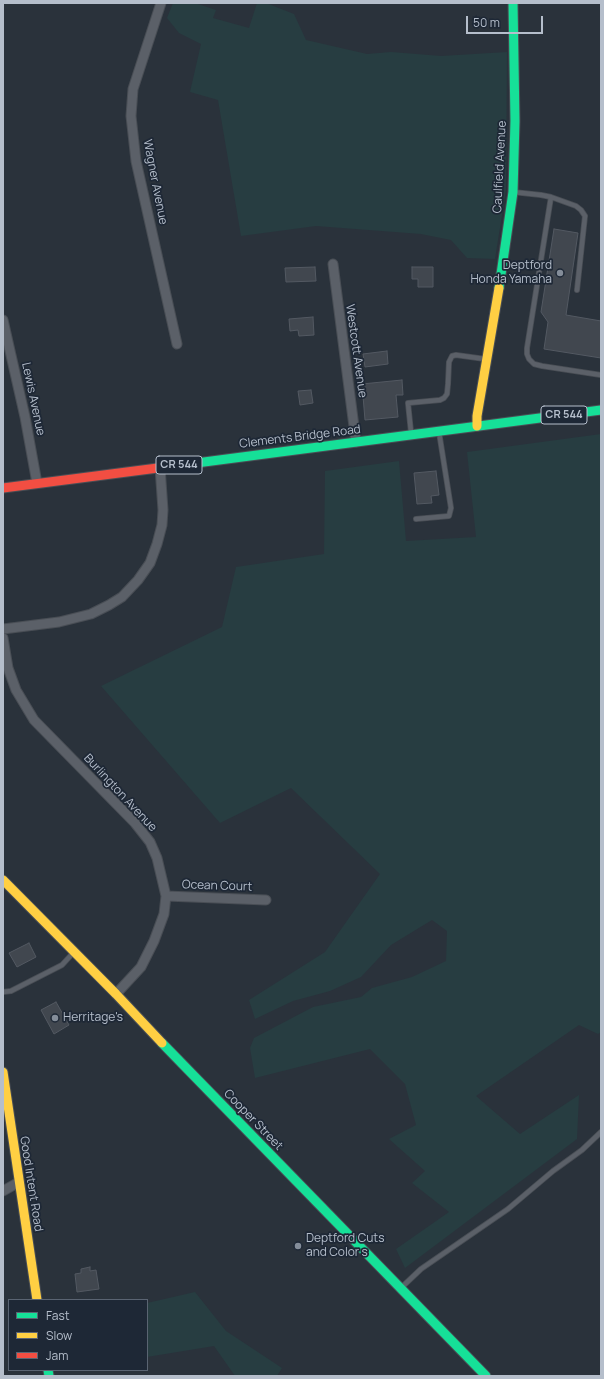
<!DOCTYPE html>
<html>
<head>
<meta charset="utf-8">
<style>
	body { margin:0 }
	#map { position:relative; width:604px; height:1379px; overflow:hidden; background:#2a323b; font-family:Manrope,sans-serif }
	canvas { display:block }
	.frame { position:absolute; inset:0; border:4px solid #b5becb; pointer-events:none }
	.legend { position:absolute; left:8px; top:1299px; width:140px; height:72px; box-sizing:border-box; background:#1e2836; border:1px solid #5a6472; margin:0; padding:5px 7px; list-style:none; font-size:12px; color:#b5becb }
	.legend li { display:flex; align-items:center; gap:8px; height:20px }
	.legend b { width:20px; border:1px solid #5a6472 }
	.scale { position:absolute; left:466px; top:16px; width:77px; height:18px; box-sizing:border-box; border:2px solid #b5becb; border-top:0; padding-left:5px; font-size:12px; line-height:14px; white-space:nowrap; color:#b5becb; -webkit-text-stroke:3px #1e2836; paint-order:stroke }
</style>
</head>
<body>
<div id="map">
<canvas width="604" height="1379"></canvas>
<div class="frame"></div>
<ul class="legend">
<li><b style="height:5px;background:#16e098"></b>Fast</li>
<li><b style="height:5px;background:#ffcf43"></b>Slow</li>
<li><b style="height:5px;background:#f24e42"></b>Jam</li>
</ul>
<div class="scale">50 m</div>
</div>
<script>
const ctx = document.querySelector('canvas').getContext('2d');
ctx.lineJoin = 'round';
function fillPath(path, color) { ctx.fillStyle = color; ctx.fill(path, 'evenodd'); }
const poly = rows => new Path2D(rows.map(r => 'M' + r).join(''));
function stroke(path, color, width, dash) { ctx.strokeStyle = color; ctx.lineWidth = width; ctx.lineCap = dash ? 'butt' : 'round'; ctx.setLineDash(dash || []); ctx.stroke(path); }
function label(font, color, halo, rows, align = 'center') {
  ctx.font = font + ' Manrope,sans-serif'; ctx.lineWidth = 3.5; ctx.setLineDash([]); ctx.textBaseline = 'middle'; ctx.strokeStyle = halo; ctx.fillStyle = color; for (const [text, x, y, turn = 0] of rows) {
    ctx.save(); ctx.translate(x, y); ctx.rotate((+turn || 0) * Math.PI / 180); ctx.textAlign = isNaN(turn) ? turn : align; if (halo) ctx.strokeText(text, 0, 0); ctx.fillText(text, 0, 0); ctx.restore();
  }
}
const green = poly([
	[173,3,195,3,216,10,213,18,249,28,257,3,266,3,294,14,306,40,367,54,391,52,441,56,507,52,506,190,495,259,467,258,451,240,421,234,316,226,241,236,218,100,190,92,201,44,179,33,167,18],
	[601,434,601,1032,598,1034,579,1025,476,1096,520,1134,579,1095,577,1139,405,1268,396,1249,449,1212,412,1183,425,1171,389,1139,416,1125,405,1084,370,1049,255,1078,250,1048,254,1038,313,1007,361,997,372,988,412,977,446,961,447,931,432,920,391,945,361,977,330,991,293,1001,255,1019,249,1000,325,952,380,874,291,788,220,823,101,686,222,627,236,567,324,554,325,471,399,461,406,541,476,537,467,452],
	[195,1292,226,1331,282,1368,277,1376,235,1376,214,1346,147,1357,147,1303]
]);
const building = poly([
	[554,229,578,233,566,315,601,321,601,358,544,349,548,322,541,312,554,229],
	[315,267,316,281,286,282,285,268,315,267],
	[412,267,433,267,433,287,418,287,418,279,412,279,412,267],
	[313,317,314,335,299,336,298,330,290,331,289,319,313,317],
	[387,351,388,364,365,367,363,354,387,351],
	[402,380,403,395,396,395,398,417,365,420,362,384,402,380],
	[311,390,313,403,300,405,298,391,311,390],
	[436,471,439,495,431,496,432,503,417,504,414,473,436,471],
	[29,943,36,957,17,967,9,953,29,943],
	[56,1002,69,1025,54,1034,41,1010,56,1002],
	[90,1267,90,1271,96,1270,99,1289,77,1292,75,1274,81,1273,81,1269,90,1267]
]);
const lane = poly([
	[513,192,541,195,551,197,527,348,527,354,529,359,534,364,542,366,601,375],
	[551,197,576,206,581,210,585,216,577,290],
	[411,432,408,403,440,400,444,398,447,394,448,384,449,362,452,356,456,355,485,359],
	[416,519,449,516,451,508,439,432],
	[3,992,11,991,62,965,73,953],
	[402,1287,421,1269,508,1209,553,1171,582,1150,601,1132]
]);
const street = poly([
	[161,3,133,89,131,116,136,161,177,344],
	[333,264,356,442],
	[3,320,25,417,37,483],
	[3,629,59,622,91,614,109,605,122,597,138,580,150,563,157,544,162,525,163,510,160,467],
	[3,638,8,668,16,690,34,720,135,823,150,842,157,858,166,896,164,914,154,941,141,967,116,994],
	[166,896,266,900],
	[3,1191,19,1182]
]);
const fast = poly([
	[499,288,513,192,515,121,513,3],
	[181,465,601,410],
	[162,1043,486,1376],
	[48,1370,49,1376]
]);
const slow = poly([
	[477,426,477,416,499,288],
	[3,880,116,994,162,1043],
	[3,1072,37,1300]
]);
const jam = poly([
	[3,488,181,465]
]);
const markers = [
	[560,273,4,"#848d99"],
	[55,1018,4,"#848d99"],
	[298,1246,4,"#848d99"]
];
const shields = [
	[564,415,46],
	[179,465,46]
];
const shieldNames = [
	["CR 544",564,415],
	["CR 544",179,465]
];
const streetNames = [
	["Caulfield Avenue",500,167,-87],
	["Wagner Avenue",155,182,79],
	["Westcott Avenue",356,351,82],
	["Lewis Avenue",33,399,78],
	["Clements Bridge Road",300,437,-7],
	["Burlington Avenue",120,793,47],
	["Ocean Court",217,886,2],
	["Cooper Street",253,1120,46],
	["Good Intent Road",31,1184,81]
];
const poiNames = [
	["Deptford",552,266,"right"],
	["Honda Yamaha",552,280,"right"],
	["Herritage's",63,1018],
	["Deptford Cuts",306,1239],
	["and Color s",306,1253]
];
fillPath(green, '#273d41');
fillPath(building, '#41474f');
stroke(building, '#535962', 1);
stroke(lane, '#494e55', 6);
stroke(street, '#494e55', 11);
stroke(fast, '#494e55', 11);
stroke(slow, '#494e55', 11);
stroke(jam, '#494e55', 11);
stroke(lane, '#5b6068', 4.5);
stroke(street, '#5b6068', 9);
stroke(fast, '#16e098', 9);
stroke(slow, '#ffcf43', 9);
stroke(jam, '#f24e42', 9);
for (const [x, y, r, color] of markers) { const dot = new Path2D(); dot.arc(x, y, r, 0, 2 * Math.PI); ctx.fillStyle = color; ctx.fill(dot); stroke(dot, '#1e2836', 1.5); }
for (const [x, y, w] of shields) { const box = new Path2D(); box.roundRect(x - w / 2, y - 9, w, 18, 3); ctx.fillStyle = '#1e2836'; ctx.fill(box); stroke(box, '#b5becb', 1); }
label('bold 11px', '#b5becb', null, shieldNames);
label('12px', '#b5becb', '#1e2836', streetNames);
label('12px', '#b5becb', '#1e2836', poiNames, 'left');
</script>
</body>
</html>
